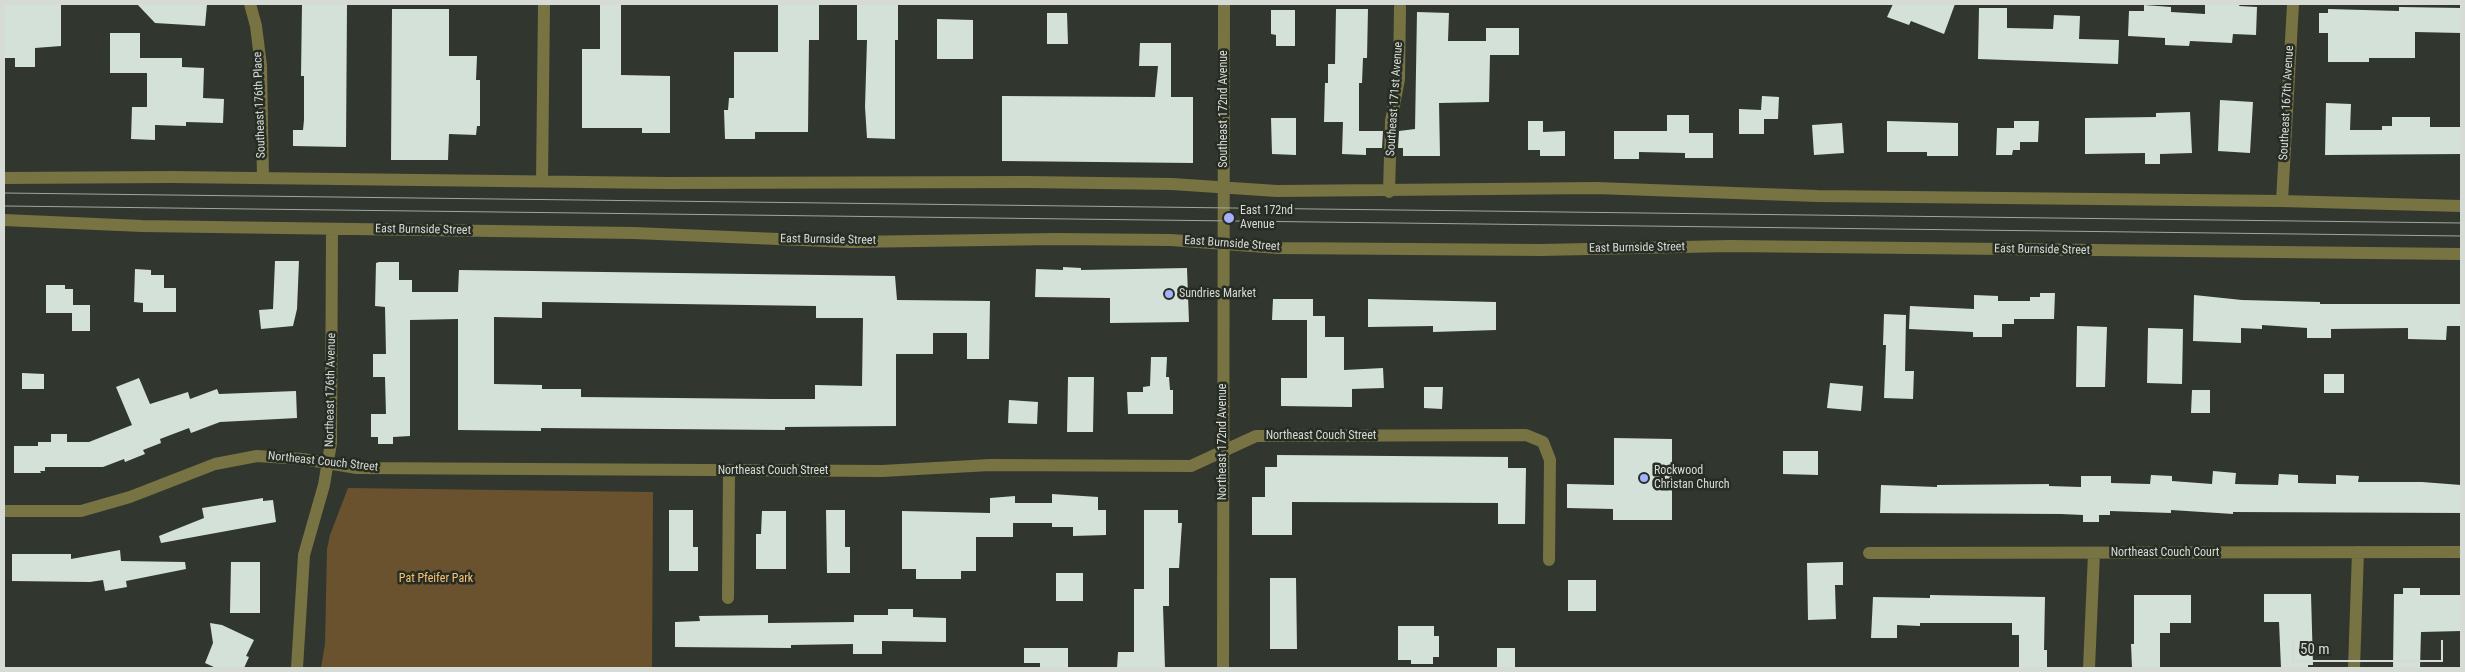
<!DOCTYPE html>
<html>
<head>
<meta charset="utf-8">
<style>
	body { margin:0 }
	#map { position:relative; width:2465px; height:672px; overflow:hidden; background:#31372e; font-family:"Roboto Condensed",sans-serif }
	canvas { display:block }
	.frame { position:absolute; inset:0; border:5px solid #d7dbd5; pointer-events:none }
	.scale { position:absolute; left:2292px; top:640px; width:151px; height:22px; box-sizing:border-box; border:2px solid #d7dbd5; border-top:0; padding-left:6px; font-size:15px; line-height:18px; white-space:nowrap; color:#d7dbd5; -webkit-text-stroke:4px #272d24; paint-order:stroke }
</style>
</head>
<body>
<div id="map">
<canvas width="2465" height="672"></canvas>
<div class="frame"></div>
<div class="scale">50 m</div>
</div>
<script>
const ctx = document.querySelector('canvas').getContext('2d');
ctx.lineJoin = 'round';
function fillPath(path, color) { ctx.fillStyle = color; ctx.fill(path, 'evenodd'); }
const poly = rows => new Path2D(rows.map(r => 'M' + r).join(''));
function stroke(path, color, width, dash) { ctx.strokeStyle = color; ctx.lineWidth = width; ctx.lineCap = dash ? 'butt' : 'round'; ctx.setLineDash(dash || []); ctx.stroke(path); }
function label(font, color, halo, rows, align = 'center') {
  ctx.font = font + ' "Roboto Condensed",sans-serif'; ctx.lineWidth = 5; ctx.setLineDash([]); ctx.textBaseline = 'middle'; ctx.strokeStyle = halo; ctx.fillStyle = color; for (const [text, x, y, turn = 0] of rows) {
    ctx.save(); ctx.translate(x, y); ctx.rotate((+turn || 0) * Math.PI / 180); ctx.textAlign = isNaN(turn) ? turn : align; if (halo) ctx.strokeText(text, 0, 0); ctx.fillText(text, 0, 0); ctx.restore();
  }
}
const green = poly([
	[348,488,653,492,652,668,321,668,325,644,327,549,330,535]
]);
const building = poly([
	[5,4,61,4,61,46,35,48,35,67,15,67,15,58,5,58],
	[137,4,207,4,205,26,155,23],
	[302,4,347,4,346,147,293,146,293,130,303,130,304,120,304,76,301,76],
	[600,4,621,5,621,75,670,76,670,133,642,133,642,128,582,128,582,49,600,49],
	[778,4,819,4,819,40,809,40,808,132,755,132,755,139,725,139,724,110,728,110,729,98,734,98,734,52,778,52],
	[857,4,898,4,898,40,895,40,895,139,867,138,865,107,867,40,857,40],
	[1893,4,1955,4,1944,34,1911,21,1909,25,1887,17],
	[2240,4,2239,6,2257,7,2256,35,2233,34,2232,43,2190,41,2189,46,2165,45,2165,38,2128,36,2129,11,2144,11,2144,5,2171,7,2171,12,2205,14,2205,5],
	[2399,7,2461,8,2461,33,2415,32,2415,58,2369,58,2369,62,2328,62,2328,33,2319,33,2319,13,2328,13,2328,9,2399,11],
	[1979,8,2007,8,2007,28,2053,29,2054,15,2080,16,2079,39,2119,40,2118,64,1978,59],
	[392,9,449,9,449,56,477,56,476,80,480,80,480,126,477,126,476,135,449,134,448,160,391,160],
	[1336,9,1368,9,1367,58,1363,58,1362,83,1359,83,1359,131,1383,131,1382,148,1366,148,1366,155,1342,154,1343,122,1324,122,1325,83,1328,83,1328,64,1335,64],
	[1271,10,1295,10,1295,46,1276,46,1276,35,1271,34],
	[1417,12,1449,13,1448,41,1486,41,1486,28,1519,28,1519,55,1490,55,1489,102,1439,103,1440,156,1403,156,1403,148,1398,148,1399,131,1415,129],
	[1047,13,1067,13,1068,44,1047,44],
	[937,19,973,20,973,59,937,59],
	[110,33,140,33,140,58,182,58,182,67,204,68,203,98,224,99,223,123,186,122,186,126,155,125,155,140,131,139,132,107,147,107,147,73,110,73],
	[1140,43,1171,43,1171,97,1193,97,1193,163,1002,161,1002,96,1155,97,1158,66,1139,66],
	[1762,96,1779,97,1778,119,1764,119,1764,134,1739,134,1739,109,1761,110],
	[2220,100,2253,102,2250,153,2218,151],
	[2326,103,2351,104,2350,130,2382,130,2382,126,2392,126,2392,117,2430,117,2430,127,2461,127,2461,154,2325,155],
	[2190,112,2192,153,2160,154,2160,164,2145,164,2145,153,2085,154,2085,118,2156,117,2156,113],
	[1667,115,1689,115,1689,133,1713,133,1713,158,1685,158,1685,153,1639,152,1639,159,1614,159,1614,131,1667,131],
	[1271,118,1296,118,1296,155,1272,154],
	[1528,121,1543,121,1543,132,1565,131,1565,156,1540,156,1540,150,1528,150],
	[1887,121,1958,123,1958,156,1927,156,1927,152,1887,152],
	[2014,121,2039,121,2038,142,2020,142,2020,150,2013,150,2012,155,1996,155,1997,128,2014,128],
	[1842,123,1844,153,1814,155,1812,125],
	[275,261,299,261,297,309,293,326,261,329,259,310,273,309],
	[379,262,399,262,399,280,412,280,412,292,458,292,459,270,895,276,897,300,990,301,989,359,967,359,967,333,933,333,933,354,896,354,896,426,785,427,785,430,541,428,541,431,458,430,458,319,410,320,410,436,393,437,393,444,378,444,378,437,371,437,371,414,386,414,385,377,373,377,373,354,386,354,385,307,375,306,376,263],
	[542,302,816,306,816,318,863,318,862,386,815,385,815,399,771,399,581,397,581,389,542,389,542,385,494,384,494,317,542,318],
	[1063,267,1081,268,1081,270,1187,268,1189,322,1110,323,1110,298,1035,297,1036,269,1063,270],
	[135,269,151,270,151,275,164,275,164,288,176,288,176,312,143,312,143,303,134,302],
	[46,285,65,285,65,289,73,289,73,305,90,305,90,331,72,331,72,313,46,313],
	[2040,293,2055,293,2054,319,2014,319,2014,324,2002,324,2002,337,1973,337,1973,332,1909,329,1910,306,1974,309,1974,295,1998,296,1998,301,2030,301,2030,297,2040,297],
	[2194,295,2242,300,2320,302,2320,304,2461,304,2461,326,2447,326,2446,340,2408,339,2408,328,2331,329,2331,338,2307,338,2307,328,2262,325,2262,329,2241,328,2241,343,2193,341],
	[1273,299,1313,299,1313,316,1325,316,1325,337,1344,337,1344,370,1383,368,1384,388,1352,389,1352,407,1281,406,1281,378,1307,378,1307,320,1272,320],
	[1368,299,1496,302,1496,330,1433,332,1433,326,1368,327],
	[1884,314,1906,315,1905,371,1914,371,1913,399,1884,398,1886,345,1883,345],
	[2077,326,2107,327,2105,387,2076,387],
	[2148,328,2183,329,2182,384,2147,383],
	[1151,357,1167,357,1166,377,1169,377,1170,390,1173,390,1173,414,1128,414,1127,392,1143,392,1143,387,1150,386],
	[22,373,44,374,44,389,22,389],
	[2324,374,2344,374,2344,393,2324,393],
	[1068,377,1094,377,1093,432,1067,432],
	[139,378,150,404,188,392,190,399,217,389,219,394,296,391,297,418,220,422,191,433,189,428,160,439,161,443,143,450,145,454,125,462,124,459,103,467,45,467,45,471,40,471,41,473,14,473,14,446,38,446,38,442,51,442,51,434,67,434,67,442,89,442,132,425,116,387],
	[1830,383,1863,386,1861,411,1827,408],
	[1424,387,1443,387,1442,409,1424,408],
	[2192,390,2210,390,2210,413,2191,413],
	[1009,400,1038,402,1037,424,1008,423],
	[1614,438,1672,439,1672,520,1613,520,1613,509,1567,508,1567,484,1614,485],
	[1783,451,1818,451,1818,475,1783,474],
	[1277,455,1508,457,1508,468,1526,468,1525,524,1498,524,1498,503,1292,502,1292,535,1252,535,1252,497,1265,497,1265,467,1277,467],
	[2213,471,2236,473,2235,484,2278,485,2279,474,2298,475,2298,483,2336,484,2336,475,2359,476,2358,482,2422,482,2461,485,2461,513,2233,512,2233,514,2171,510,2171,513,2110,511,2110,515,2099,515,2099,522,2083,522,2083,515,2061,514,1880,513,1881,485,1937,487,1937,485,2049,484,2049,486,2081,487,2081,476,2111,476,2111,483,2150,484,2151,475,2172,476,2172,481,2212,484],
	[1052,494,1098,497,1098,510,1106,510,1106,535,1073,536,1073,527,1052,527,1052,523,1013,523,1013,537,976,537,976,571,961,571,961,579,916,579,916,569,902,569,902,511,990,513,990,498,1015,496,1015,503,1052,503],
	[263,498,263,501,273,500,276,522,161,543,159,536,204,518,202,508],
	[669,510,693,510,693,547,698,547,698,571,669,571],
	[826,510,845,510,845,547,850,547,850,573,827,573],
	[1144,510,1178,510,1178,523,1182,523,1179,568,1169,568,1169,606,1163,606,1165,668,1117,668,1118,652,1134,652,1134,589,1144,589],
	[762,511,786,511,786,569,756,569,756,534,761,534],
	[120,550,121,561,185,562,186,569,126,581,127,587,105,591,103,580,90,582,12,581,12,554,71,554,71,559],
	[231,562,260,562,260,613,230,613],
	[1843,562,1843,585,1835,585,1836,619,1808,620,1807,563],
	[1056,573,1083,573,1083,601,1056,601],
	[1270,578,1296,578,1297,649,1270,649],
	[1568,580,1596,580,1596,611,1568,611],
	[2403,588,2420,588,2420,595,2461,595,2461,631,2421,632,2420,668,2393,668,2394,594,2403,594],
	[2264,594,2311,594,2313,665,2308,665,2308,668,2281,668,2279,622,2264,622],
	[1930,595,2045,597,2044,650,2047,650,2047,668,2019,668,2019,635,2012,635,2012,623,1920,623,1920,626,1897,625,1897,638,1871,638,1873,597,1930,598],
	[2134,595,2191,595,2191,623,2170,623,2170,633,2160,633,2160,668,2132,668,2131,644,2134,644],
	[888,609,913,609,913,617,946,618,946,642,882,641,882,654,853,654,853,644,791,645,791,648,675,647,675,622,700,621,699,616,768,615,768,623,854,622,854,615,888,615],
	[210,623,222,625,254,640,246,656,249,657,244,668,216,668,205,663,213,643],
	[1398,626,1434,626,1434,636,1439,636,1439,657,1433,657,1433,664,1411,664,1411,660,1398,660],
	[1024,648,1068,648,1068,668,1040,668,1040,663,1024,663],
	[1497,648,1515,648,1515,668,1497,668]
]);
const minor = poly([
	[250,4,256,26,261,66,263,178],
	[4,178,172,177,666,183,1027,182,1172,184,1277,191,1596,188,1817,196,2282,201,2461,206],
	[542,181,544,4],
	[1389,192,1391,121,1399,79,1400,7],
	[2282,201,2293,4],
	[4,220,142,226,634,233,850,242,1056,239,1171,240,1278,248,1541,250,1730,246,2461,254],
	[4,511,81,511,130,497,215,464,257,456,303,459,357,468,882,471,990,465,1191,466,1256,436,1526,435,1543,442,1550,460,1549,560],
	[1869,553,2461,552],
	[728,598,729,471],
	[297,668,304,555,324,485,331,443,332,229],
	[1223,668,1224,4],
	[2089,668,2094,553],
	[2354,668,2358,552]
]);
const tram = poly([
	[4,193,2461,223],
	[4,206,2461,236]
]);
const markers = [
	[1229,218,6,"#a6b1fc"],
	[1169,294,5,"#a6b1fc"],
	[1644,478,5,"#a6b1fc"]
];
const streetNames = [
	["Southeast 171st Avenue",1395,99,-86],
	["Southeast 167th Avenue",2287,103,-87],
	["Southeast 176th Place",260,105,-92],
	["Southeast 172nd Avenue",1224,109,-90],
	["East Burnside Street",423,230,1],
	["East Burnside Street",828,240,1],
	["East Burnside Street",1232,244,4],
	["East Burnside Street",1637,248,-1],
	["East Burnside Street",2042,250,1],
	["Northeast 176th Avenue",331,390,-89],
	["Northeast Couch Street",1321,436],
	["Northeast 172nd Avenue",1223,442,-90],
	["Northeast Couch Street",323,462,6],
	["Northeast Couch Street",773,471],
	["Northeast Couch Court",2165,553]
];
const poiNames = [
	["East 172nd",1240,211],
	["Avenue",1240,225],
	["Sundries Market",1179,294],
	["Rockwood",1654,471],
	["Christan Church",1654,485]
];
const parkNames = [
	["Pat Pfeifer Park",436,579]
];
fillPath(green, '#6a522f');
fillPath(building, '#d3e1d9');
stroke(minor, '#777343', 12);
stroke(tram, '#a1a69f', 1);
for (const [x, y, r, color] of markers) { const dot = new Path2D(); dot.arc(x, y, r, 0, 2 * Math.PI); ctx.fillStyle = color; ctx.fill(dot); stroke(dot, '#272d24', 2); }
label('12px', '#d7dbd5', '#272d24', streetNames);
label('12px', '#d7dbd5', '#272d24', poiNames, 'left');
label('12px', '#fbc370', '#272d24', parkNames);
</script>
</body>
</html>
